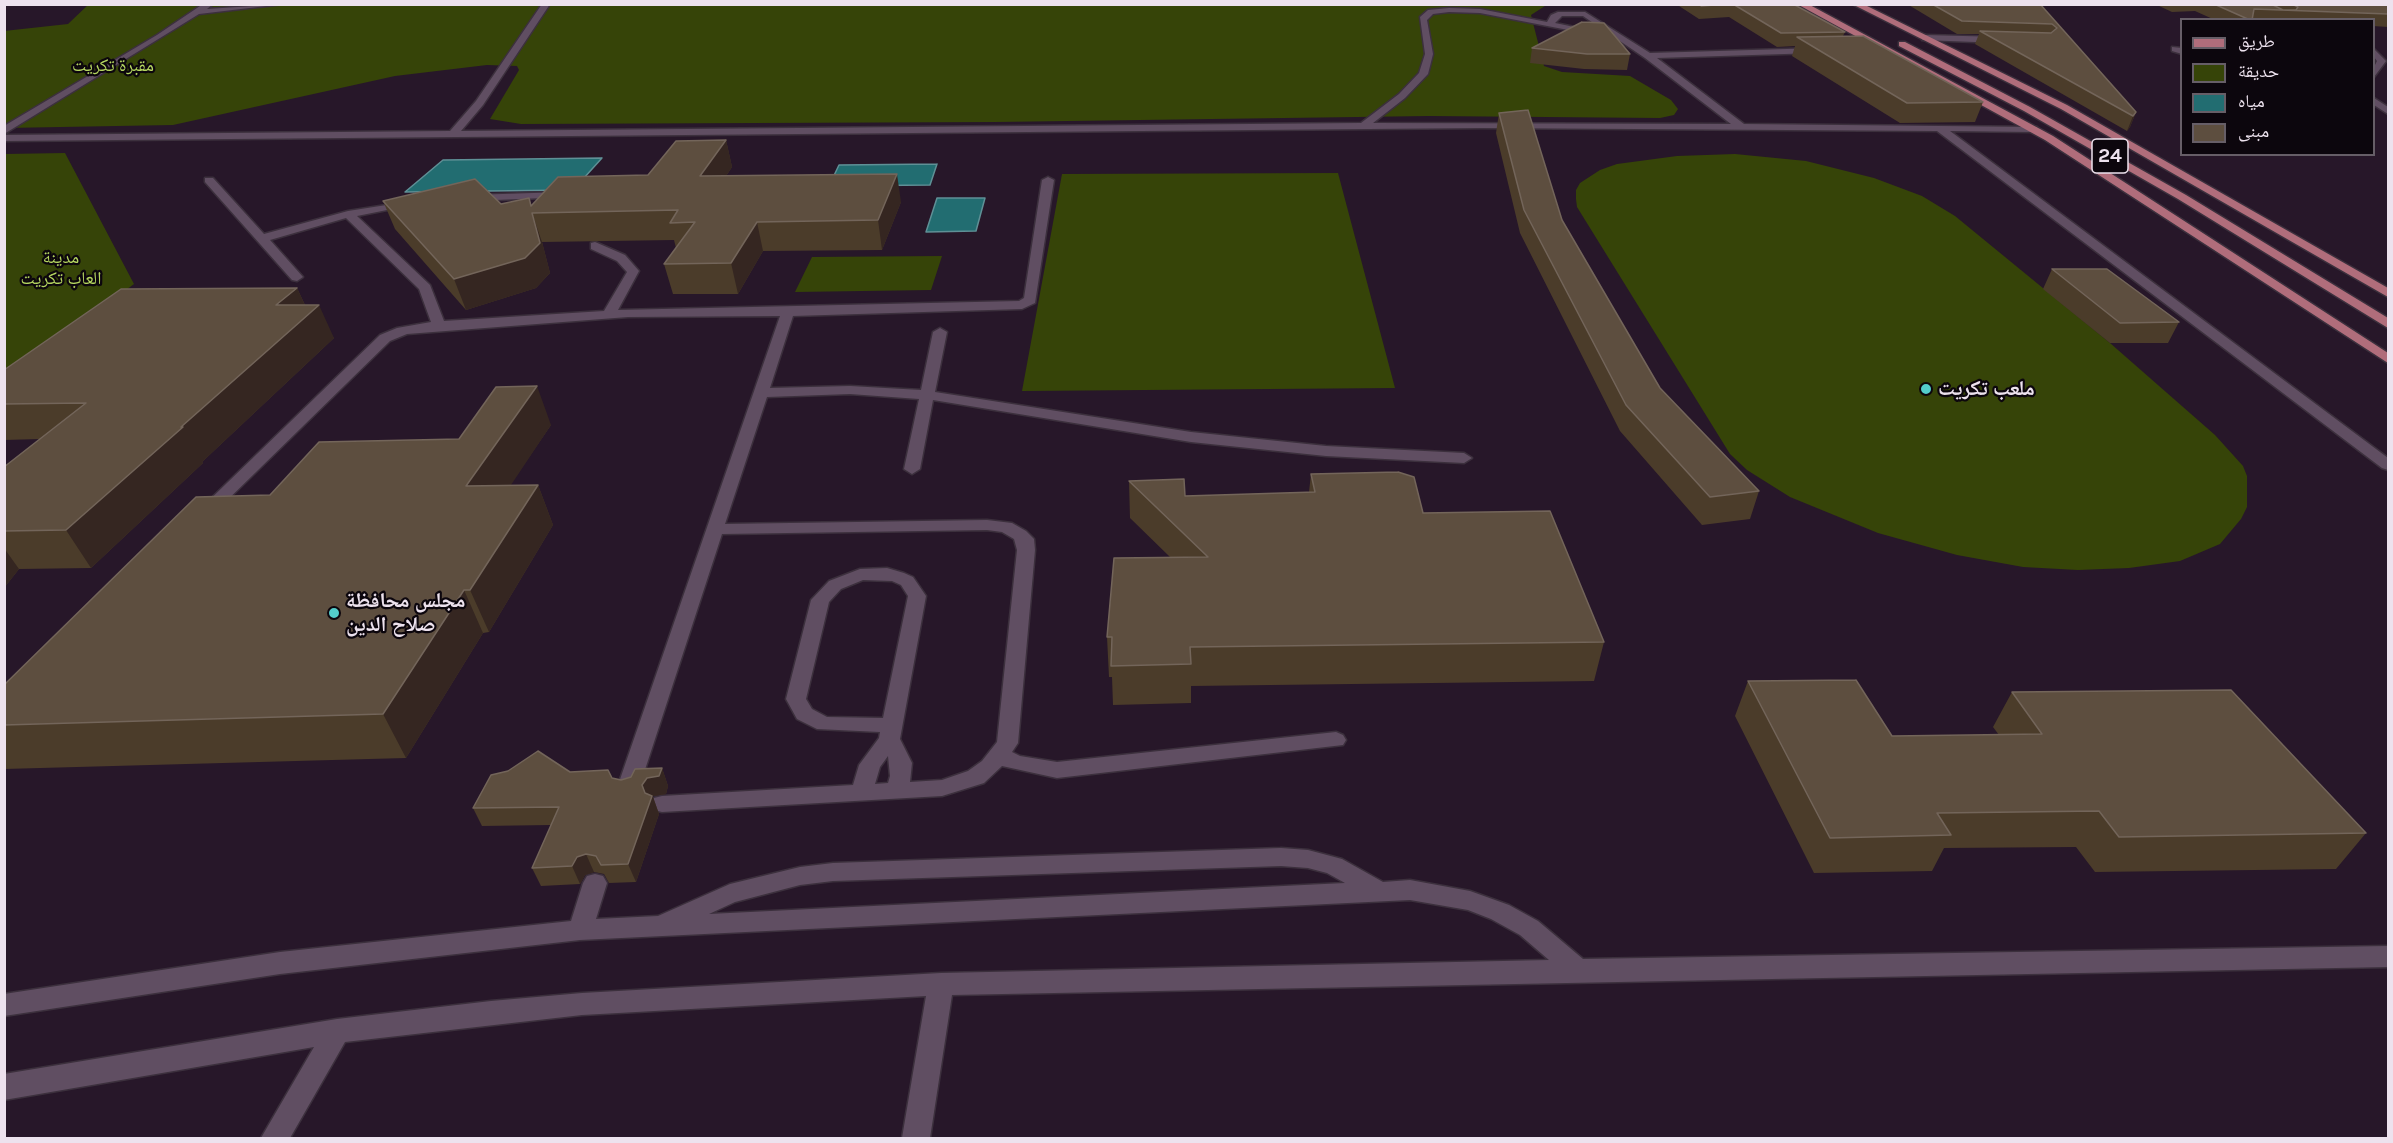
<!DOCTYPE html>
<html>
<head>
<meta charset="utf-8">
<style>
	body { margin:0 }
	#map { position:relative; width:2393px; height:1143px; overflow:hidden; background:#271729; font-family:Karla,"Noto Naskh Arabic",sans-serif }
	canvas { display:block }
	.frame { position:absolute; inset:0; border:6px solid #ede2ee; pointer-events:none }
	.legend { position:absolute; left:2180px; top:18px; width:195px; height:138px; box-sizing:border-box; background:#0c060d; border:2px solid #665e67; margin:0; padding:8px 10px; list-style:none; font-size:18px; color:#ede2ee }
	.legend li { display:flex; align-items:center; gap:12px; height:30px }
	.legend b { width:30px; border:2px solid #665e67 }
</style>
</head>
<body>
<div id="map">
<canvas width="2393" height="1143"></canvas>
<div class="frame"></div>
<ul class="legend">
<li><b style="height:8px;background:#b06d7b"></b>طريق</li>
<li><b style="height:16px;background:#364408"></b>حديقة</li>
<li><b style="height:16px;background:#226d71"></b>مياه</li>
<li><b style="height:16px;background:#5d4e3f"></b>مبنى</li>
</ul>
</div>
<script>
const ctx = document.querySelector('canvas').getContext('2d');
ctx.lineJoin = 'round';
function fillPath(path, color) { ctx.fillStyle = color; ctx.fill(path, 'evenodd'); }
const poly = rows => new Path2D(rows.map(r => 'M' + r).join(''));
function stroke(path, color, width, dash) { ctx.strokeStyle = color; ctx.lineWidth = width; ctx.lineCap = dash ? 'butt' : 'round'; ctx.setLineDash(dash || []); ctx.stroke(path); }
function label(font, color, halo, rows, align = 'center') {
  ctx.font = font + ' Karla,"Noto Naskh Arabic",sans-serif'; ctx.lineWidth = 4.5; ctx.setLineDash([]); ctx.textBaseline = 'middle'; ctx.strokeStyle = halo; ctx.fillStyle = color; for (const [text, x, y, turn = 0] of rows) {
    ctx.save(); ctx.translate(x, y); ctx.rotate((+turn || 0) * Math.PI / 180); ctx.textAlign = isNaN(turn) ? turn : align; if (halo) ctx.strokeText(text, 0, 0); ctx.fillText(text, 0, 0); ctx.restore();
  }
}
const green = poly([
	[89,4,1548,4,1531,15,1544,66,1562,72,1630,76,1671,100,1678,109,1674,115,1660,118,1429,116,996,122,521,124,490,119,519,70,517,66,487,65,395,76,173,125,5,128,4,31,68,24],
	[65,153,134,284,5,381,5,154],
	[1735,154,1806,161,1874,178,1922,196,1955,216,2110,343,2215,435,2243,466,2247,476,2247,507,2241,519,2220,544,2180,561,2129,568,2078,570,2023,567,1957,555,1878,533,1790,497,1747,470,1730,454,1577,207,1576,199,1576,190,1580,183,1600,170,1617,164,1677,156],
	[1338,173,1395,388,1022,391,1062,174],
	[942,256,931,290,795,292,812,257]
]);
const water = poly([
	[602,158,573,190,405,192,443,160,602,158],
	[937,164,930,185,829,186,839,165,937,164],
	[937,198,985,198,976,231,926,232,937,198]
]);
const minor = poly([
	[203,4,213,4,207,9,283,4,199,14,4,134,4,126,157,35,203,4],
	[542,4,550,4,483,105,461,131,1361,123,1399,94,1419,73,1425,54,1420,17,1428,10,1449,8,1480,9,1547,22,1551,15,1558,12,1585,12,1650,53,1820,48,1820,52,1817,53,1657,58,1744,124,2037,127,2037,131,2033,132,1950,131,2388,458,2388,470,2382,468,1937,131,1482,128,4,141,4,135,450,131,476,101,542,4],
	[1449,12,1480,13,1594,35,1594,31,1555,23,1562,16,1583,16,1645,58,1731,124,1373,123,1405,98,1428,74,1433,54,1427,20,1433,14,1449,12],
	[1925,35,2002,37,2006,40,2002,43,1922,40,1925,35],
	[2172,47,2182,48,2182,54,2172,51,2172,47],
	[2374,49,2386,61,2374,77,2374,67,2377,61,2374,57,2374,49],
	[2374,98,2388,107,2388,114,2374,105,2374,98],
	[1048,177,1054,180,1035,303,1022,309,793,316,770,388,850,386,921,390,933,332,940,328,947,332,935,392,1191,432,1326,446,1464,453,1472,458,1464,463,1326,456,1191,442,933,400,920,469,912,474,904,469,919,399,850,394,767,397,725,524,987,520,1012,523,1026,531,1034,539,1035,550,1018,743,1012,752,1020,756,1057,762,1336,732,1343,735,1346,740,1343,745,1057,778,1002,766,984,783,942,796,662,812,654,810,651,804,654,798,662,796,853,785,859,765,879,738,880,732,817,729,797,719,786,699,811,600,829,581,860,569,887,568,904,573,913,577,926,596,900,739,912,763,910,782,942,780,968,771,982,761,997,742,1017,550,1014,539,1002,532,987,530,722,534,639,788,636,794,628,796,620,794,617,788,780,316,628,317,407,334,390,341,211,516,199,516,197,512,380,335,397,328,431,322,419,289,346,218,270,240,303,277,297,281,292,280,205,182,205,178,213,178,264,234,348,211,412,201,412,205,357,216,430,285,444,321,604,311,627,272,617,261,591,249,591,243,595,242,625,255,639,271,618,310,1019,301,1024,298,1042,180,1048,177],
	[863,580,892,581,901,585,908,596,883,718,827,717,812,709,806,699,829,602,841,589,863,580],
	[888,756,890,776,888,783,875,784,880,767,888,756],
	[564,192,570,195,568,197,471,201,465,198,471,195,564,192],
	[1281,848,1308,850,1342,859,1383,882,1410,880,1470,891,1509,905,1538,921,1583,959,2388,946,2388,967,952,995,930,1138,902,1138,926,996,582,1015,345,1042,290,1138,261,1138,314,1047,4,1100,4,1074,337,1019,491,1001,582,993,941,973,1549,960,1520,935,1491,919,1468,910,1410,900,580,940,280,974,4,1016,4,994,280,952,571,921,583,883,587,876,595,874,603,876,607,883,596,919,658,916,730,884,800,867,833,863,1281,848],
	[1281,866,1308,868,1327,873,1345,883,709,914,735,902,800,885,833,881,1281,866]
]);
const major = poly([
	[1797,4,1808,4,2053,136,2388,353,2388,363,2045,140,1797,4],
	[1852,4,1863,4,2067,105,2388,288,2388,297,2061,109,1852,4],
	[1899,42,1905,42,2030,107,2186,195,2388,318,2388,328,2178,199,2024,111,1899,46,1899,42]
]);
const wall = poly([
	[1676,4,1794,4,1845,32,1843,36,1983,102,1975,122,1900,123,1792,56,1795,46,1777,47,1729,17,1699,19],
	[1907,4,2040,4,2136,112,2130,127,2127,131,1975,44,1979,34,1957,34],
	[2127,4,2388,4,2388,27,2373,26,2373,20,2215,20,2195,11,2172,12,2157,5],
	[1532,48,1630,54,1627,70,1584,69,1530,63],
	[1499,113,1660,388,1759,491,1750,519,1702,525,1620,431,1520,233,1496,133],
	[726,140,732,167,726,176,901,202,882,250,763,251,738,294,673,294,664,264,676,248,674,240,542,242,550,273,536,288,466,310,395,229,383,201,531,205,648,175],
	[2052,269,2179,322,2168,343,2110,343,2043,289],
	[297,288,305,305,334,338,202,462,203,463,91,568,19,569,4,588,4,467,40,439,4,440,4,370],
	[551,425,510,485,538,485,553,525,489,632,483,633,406,758,4,769,4,685,270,495],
	[1311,474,1423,513,1604,642,1594,681,1191,686,1191,703,1113,705,1112,677,1109,677,1107,637,1170,557,1130,518,1129,481,1185,496,1309,492],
	[1748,681,1892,736,1999,735,1993,727,2012,692,2366,833,2336,869,2095,872,2076,847,1944,848,1932,871,1814,873,1735,716],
	[662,768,668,786,666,794,653,796,653,797,659,814,636,882,609,883,604,874,594,872,585,875,580,884,541,886,532,868,551,825,482,826,473,808,570,772,621,780]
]);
const shadedWall = poly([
	[2136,112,2130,127,2127,131,2133,116],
	[726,140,732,167,707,204,700,176],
	[897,174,901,202,882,250,878,220],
	[532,213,542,242,550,273,536,288,466,310,454,279],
	[757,222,763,251,738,294,731,263],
	[297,288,309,314,319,305,334,338,202,462,203,463,91,568,66,530,181,427,276,305],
	[537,386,551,425,483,527,466,486],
	[538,485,553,525,489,632,470,590],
	[4,548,19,569,4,588],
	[464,590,483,633,406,758,383,714],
	[662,768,668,786,666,794,653,796,653,797,659,814,636,882,628,864,649,803,642,785,647,778],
	[586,854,594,872,585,875,580,884,572,866,577,857]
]);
const building = poly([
	[1700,4,1728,4,1701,6,1700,4],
	[1733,4,1793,4,1845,32,1781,33,1733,4],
	[1932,4,2040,4,2136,112,2133,116,1980,31,2051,33,2057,28,2052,24,1962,21,1932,4],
	[2214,4,2271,4,2283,10,2296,10,2298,7,2292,4,2388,4,2388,14,2254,9,2252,20,2250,20,2214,4],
	[1582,22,1604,23,1630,54,1587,54,1532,48,1582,22],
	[1863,36,1983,102,1907,103,1797,37,1863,36],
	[1528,110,1562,220,1660,388,1759,491,1710,497,1626,405,1524,210,1499,113,1528,110],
	[726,140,700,176,897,174,878,220,757,222,731,263,664,264,695,222,670,223,678,210,532,213,540,243,525,258,454,279,383,201,475,179,501,204,529,198,531,206,558,177,648,175,676,141,726,140],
	[2052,269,2107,269,2179,322,2120,323,2052,269],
	[297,288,276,305,319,305,181,427,183,427,66,530,4,531,4,467,86,403,4,404,4,370,121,289,297,288],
	[537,386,466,486,538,485,470,590,464,590,383,714,4,725,4,685,196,497,270,495,319,442,459,439,496,387,537,386],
	[1398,472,1414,477,1423,513,1550,511,1604,642,1190,647,1191,664,1111,666,1112,637,1107,637,1114,558,1208,557,1129,481,1184,479,1185,496,1315,492,1311,474,1398,472],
	[1856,680,1892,736,2042,734,2012,692,2231,690,2366,833,2119,837,2099,811,1937,813,1951,835,1830,838,1748,681,1856,680],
	[538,751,570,772,608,770,612,778,621,780,631,777,635,769,662,768,659,776,647,778,642,785,645,793,652,796,628,864,601,865,596,856,586,854,577,857,572,866,532,868,559,807,473,808,491,775,508,771,538,751]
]);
const markers = [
	[1926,389,6,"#53cdcb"],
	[334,613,6,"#53cdcb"]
];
const farParknames = [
	["مقبرة تكريت",113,66],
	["مدينة",61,258],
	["العاب تكريت",61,279]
];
const shields = [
	[2110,156,36]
];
const shieldNames = [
	["24",2110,156]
];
const poiNames = [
	["ملعب تكريت",1938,389],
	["مجلس محافظة",346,601],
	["صلاح الدين",346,625]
];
fillPath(green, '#364408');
fillPath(water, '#226d71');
stroke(water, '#5f9096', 1.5);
stroke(minor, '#3c303d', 3);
stroke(major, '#3c303d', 3);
fillPath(minor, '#604e62');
fillPath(major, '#b06d7b');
fillPath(wall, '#4b3c2a');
fillPath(shadedWall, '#352621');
fillPath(building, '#5d4e3f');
stroke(building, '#73655a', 1.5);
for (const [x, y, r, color] of markers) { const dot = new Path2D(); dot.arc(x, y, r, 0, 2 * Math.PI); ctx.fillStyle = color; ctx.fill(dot); stroke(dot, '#0c060d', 2); }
label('18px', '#b5d660', '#0c060d', farParknames);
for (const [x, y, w] of shields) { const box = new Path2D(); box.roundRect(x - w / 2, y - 17, w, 34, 4.5); ctx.fillStyle = '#0c060d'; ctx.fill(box); stroke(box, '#ede2ee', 1.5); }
label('bold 20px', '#ede2ee', null, shieldNames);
label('bold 21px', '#ede2ee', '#0c060d', poiNames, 'left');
</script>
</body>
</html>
